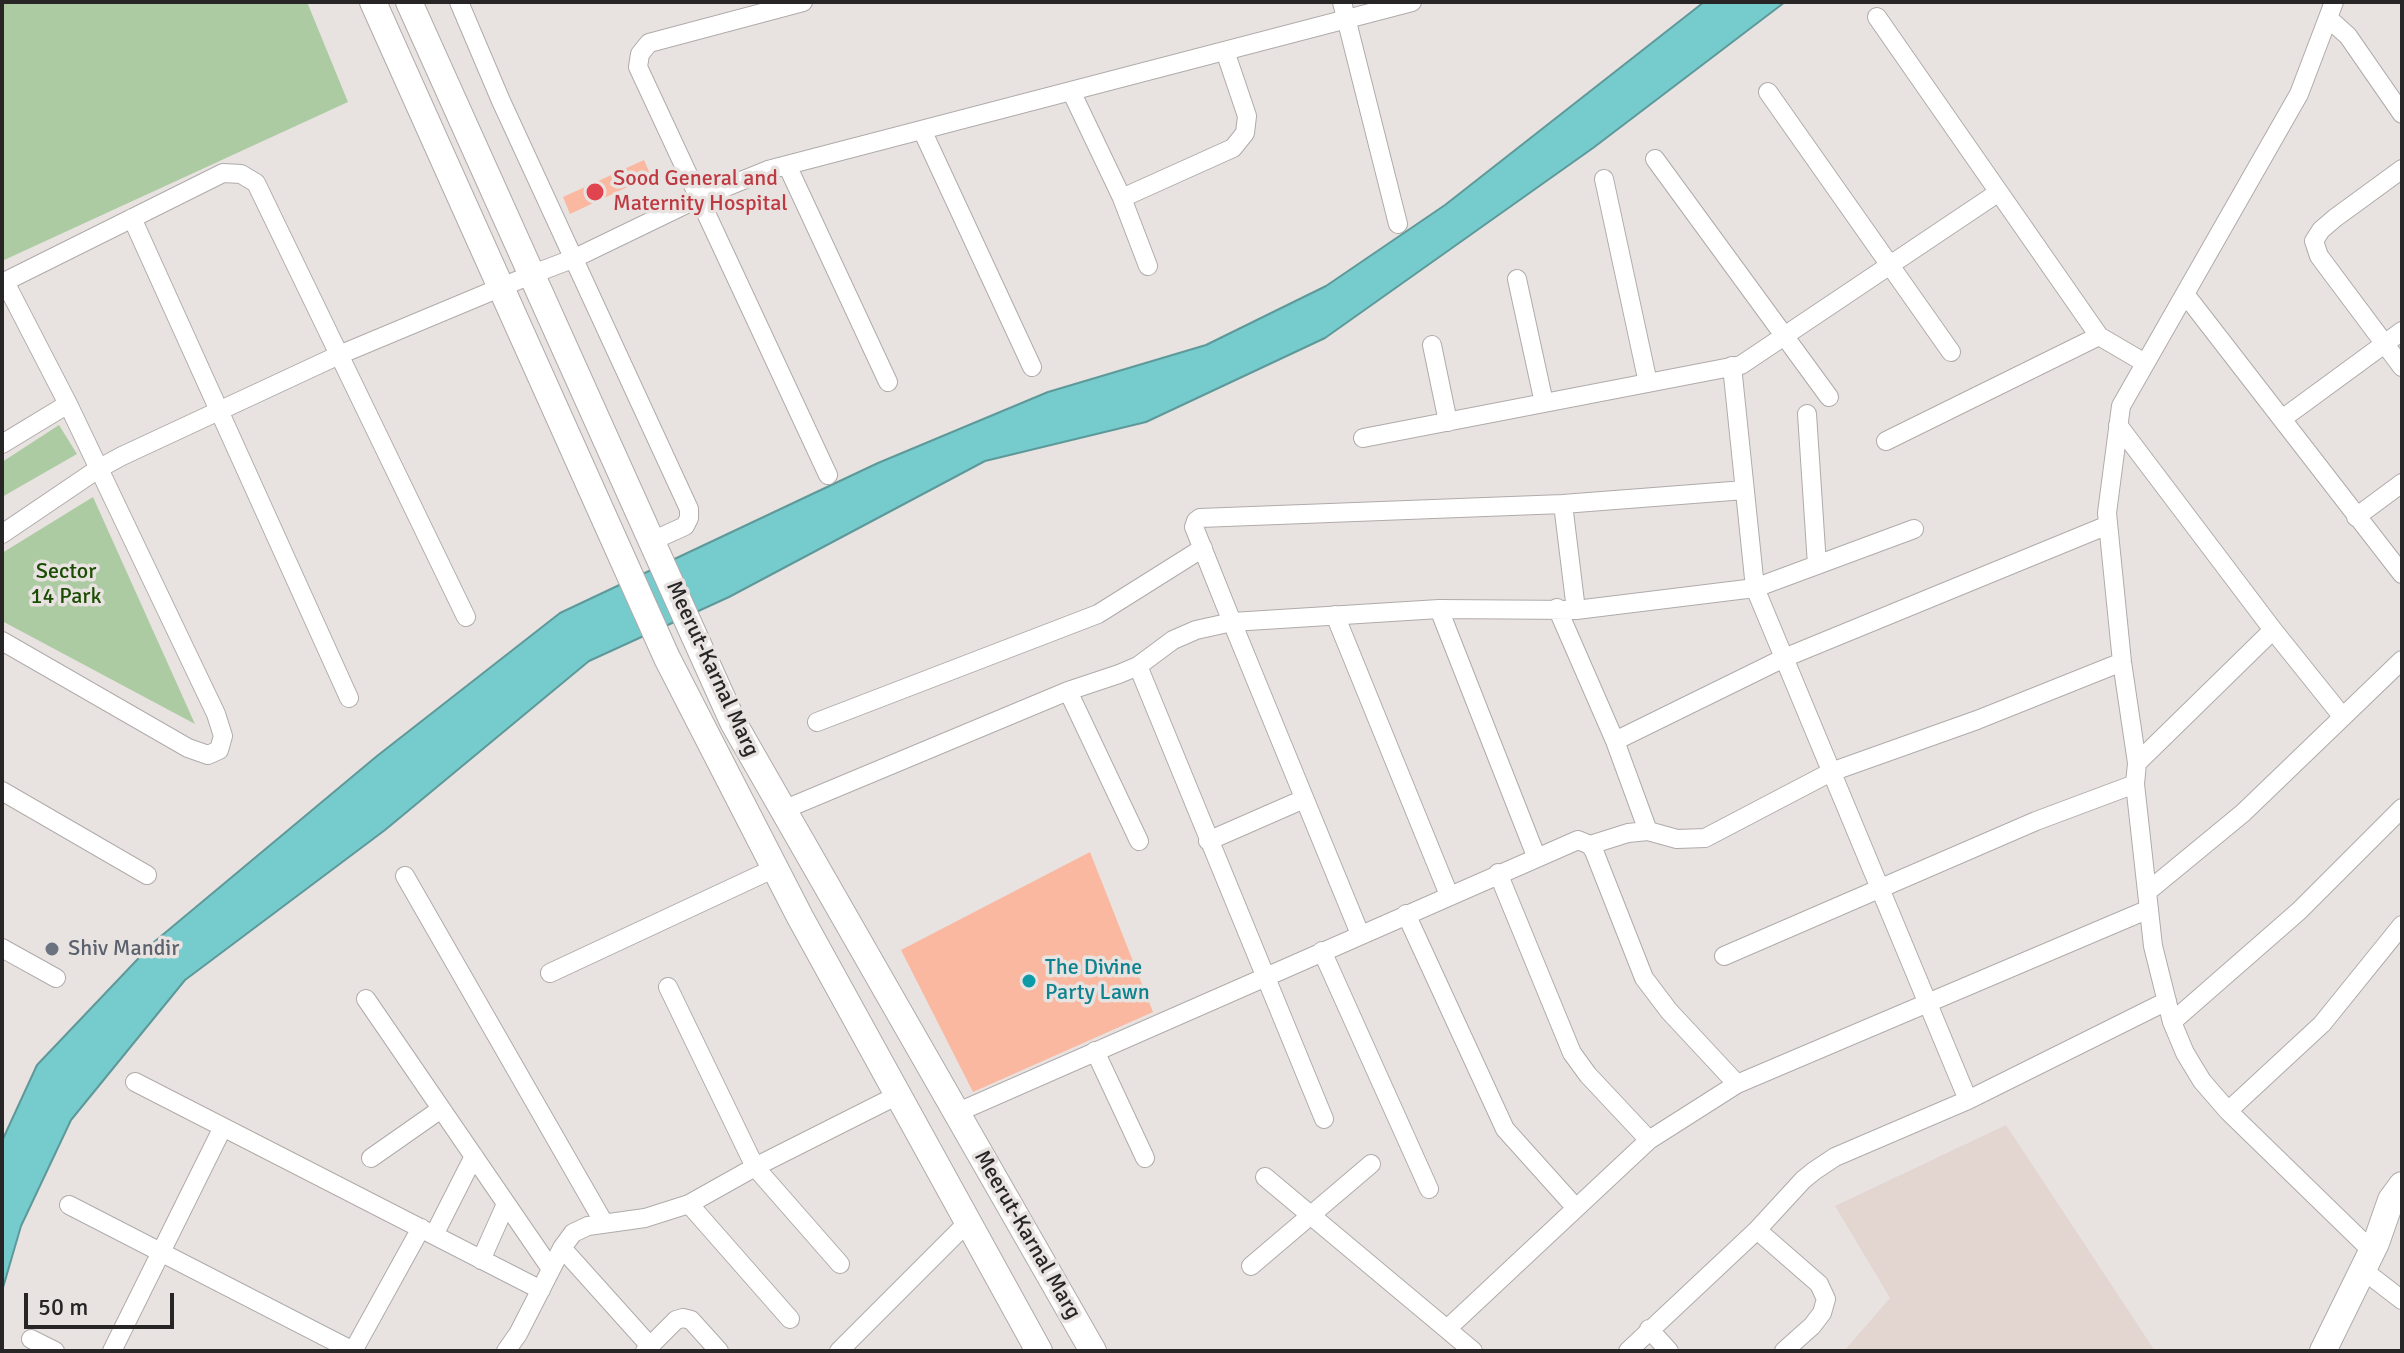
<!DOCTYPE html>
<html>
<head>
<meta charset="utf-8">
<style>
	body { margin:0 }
	#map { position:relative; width:2404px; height:1353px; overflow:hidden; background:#e8e3e1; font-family:Signika,sans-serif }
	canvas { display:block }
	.frame { position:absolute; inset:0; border:4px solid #272525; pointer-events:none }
	.scale { position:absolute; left:24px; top:1293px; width:150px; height:36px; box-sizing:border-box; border:4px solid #272525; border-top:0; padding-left:10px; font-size:24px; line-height:28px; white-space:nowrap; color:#272525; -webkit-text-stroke:6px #e8e3e1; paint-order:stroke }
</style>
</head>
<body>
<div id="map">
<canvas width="2404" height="1353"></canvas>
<div class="frame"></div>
<div class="scale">50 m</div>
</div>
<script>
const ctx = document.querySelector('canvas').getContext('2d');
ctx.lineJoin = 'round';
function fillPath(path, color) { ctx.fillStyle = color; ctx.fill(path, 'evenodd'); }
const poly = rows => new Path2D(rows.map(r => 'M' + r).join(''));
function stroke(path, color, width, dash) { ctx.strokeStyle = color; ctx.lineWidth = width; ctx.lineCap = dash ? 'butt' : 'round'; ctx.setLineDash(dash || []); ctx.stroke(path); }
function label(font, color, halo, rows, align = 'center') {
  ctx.font = font + ' Signika,sans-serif'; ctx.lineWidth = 7; ctx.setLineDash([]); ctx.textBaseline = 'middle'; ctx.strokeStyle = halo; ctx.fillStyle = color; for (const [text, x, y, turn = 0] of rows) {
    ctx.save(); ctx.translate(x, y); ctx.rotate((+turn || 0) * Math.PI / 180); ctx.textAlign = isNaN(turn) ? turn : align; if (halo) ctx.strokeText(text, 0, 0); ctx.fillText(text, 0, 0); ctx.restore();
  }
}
const built = poly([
	[2006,1125,2155,1351,1844,1351,1890,1298,1835,1206]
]);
const green = poly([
	[2,2,307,2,348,102,2,261],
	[59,425,77,454,2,497,2,462],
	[93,497,195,724,2,621,2,553]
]);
const water = poly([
	[1704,2,1785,2,1593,148,1325,338,1146,422,985,461,729,597,589,661,385,830,185,980,71,1120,21,1226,2,1291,2,1141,37,1065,154,942,377,756,560,613,878,463,1048,392,1206,345,1326,286,1445,205,1704,2]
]);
const building = poly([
	[644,160,651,176,570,214,563,197],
	[1090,852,1153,1012,973,1092,901,950]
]);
const street = poly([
	[459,2,501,101,689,509,689,518,685,526,652,541],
	[803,2,649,43,640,54,638,67,828,475],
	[1342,2,1398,224],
	[2334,2,2299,94,2121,406,2107,513,2122,662,2137,763,2135,784,2153,946,2172,1022,2185,1053,2202,1081,2228,1111,2372,1251],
	[1877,17,2099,336,2145,363],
	[2328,18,2348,36,2402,114],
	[1071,91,1122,198,1148,266],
	[1768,92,1951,352],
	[922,130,1032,367],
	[1655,159,1829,397],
	[787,165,888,382],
	[2402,169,2335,218,2321,230,2314,241,2319,256,2402,367],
	[1604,179,1648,383],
	[1122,198,1233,148,1245,133,1247,116,1225,51],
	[132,218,349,698],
	[1517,279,1544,403],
	[2,283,223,173,241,174,256,183,466,617],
	[2185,294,2402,574],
	[1432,345,1448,422],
	[1732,366,1755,588,1968,1100],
	[1807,414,1817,565],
	[2282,419,2402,331],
	[2118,425,2273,630,2342,716],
	[1363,438,1741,365,1999,192],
	[1886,441,2099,336],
	[2,444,68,404],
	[1563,504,1576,610],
	[2356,517,2402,483],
	[2,534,98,469,122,456,339,355,533,274,575,258,699,198,768,170,1412,2],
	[1557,608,1615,741,1648,831],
	[1439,609,1536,856],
	[1335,615,1449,895],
	[2,641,188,748,208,755,219,750,223,736,216,714,68,404,5,282],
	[1138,666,1324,1119],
	[1068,691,1139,841],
	[817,722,1098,614,1203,548],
	[1615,741,1784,658,2108,525],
	[2137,763,2273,630],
	[2,791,147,875],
	[783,810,1068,691,1119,674,1138,666,1173,640,1196,630,1232,622,1439,609,1576,610,1755,588,1914,529],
	[1208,841,1304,799],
	[1590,845,1628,833,1648,831,1677,839,1705,838,1831,772,1977,720,2122,662],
	[1498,873,1572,1053,1588,1075,1649,1140],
	[405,876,604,1223],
	[2147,892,2243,813,2402,660],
	[1406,914,1505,1129,1576,1208],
	[1360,934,1232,622,1194,527,1196,521,1200,518,1563,504,1745,490],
	[2,948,56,978],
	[1322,951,1429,1189],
	[1724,956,2036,821,2135,784],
	[550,973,775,868],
	[668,987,755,1167,840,1264],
	[366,999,551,1269],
	[2172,1022,2299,911,2402,808],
	[1095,1051,1145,1158],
	[135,1082,541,1290],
	[2228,1111,2322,1024,2402,925],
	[956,1113,1578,840,1590,845,1594,851,1644,978,1669,1011,1737,1084],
	[371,1158,441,1109],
	[1265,1177,1473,1351],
	[689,1204,790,1319],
	[69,1205,353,1351],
	[1757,1230,1819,1284,1826,1299,1822,1313,1812,1326,1784,1351],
	[434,1235,474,1156],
	[562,1248,650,1346],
	[481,1260,506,1204],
	[1251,1266,1371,1164],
	[2363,1270,2402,1300],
	[1447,1329,1649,1140,1737,1084,2149,909],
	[1649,1329,1669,1351],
	[31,1339,55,1351],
	[112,1351,223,1127],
	[353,1351,421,1228],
	[506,1351,518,1334,562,1248,573,1233,588,1226,645,1218,689,1204,755,1167,898,1095],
	[645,1351,676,1320,683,1318,691,1320,719,1351],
	[839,1351,968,1222],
	[1628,1351,1757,1230,1803,1180,1814,1171,1835,1157,1968,1100,2167,1001]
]);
const secondary = poly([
	[373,2,667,658,800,917,1039,1351],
	[409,2,733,722,1093,1351],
	[2323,1351,2376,1243,2391,1200,2402,1185]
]);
const markers = [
	[595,192,10,"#e0444e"],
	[52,949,8,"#6b7280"],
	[1029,981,8,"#0f9aa8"]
];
const healthNames = [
	["Sood General and",613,179],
	["Maternity Hospital",613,204]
];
const parkNames = [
	["Sector",66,572],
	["14 Park",66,597]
];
const streetNames = [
	["Meerut-Karnal Marg",712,669,65],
	["Meerut-Karnal Marg",1027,1235,60]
];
const worshipNames = [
	["Shiv Mandir",68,949]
];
const cultureNames = [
	["The Divine",1045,968],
	["Party Lawn",1045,993]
];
fillPath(built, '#e3d5d0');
fillPath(green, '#adcba3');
fillPath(water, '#76cbcc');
stroke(water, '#5e999a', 2);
fillPath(building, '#f9b89f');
stroke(street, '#b0abaa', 20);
stroke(secondary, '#b0abaa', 28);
stroke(street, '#fff', 18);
stroke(secondary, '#fff', 26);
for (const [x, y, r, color] of markers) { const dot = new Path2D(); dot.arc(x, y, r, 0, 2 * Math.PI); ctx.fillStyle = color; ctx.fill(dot); stroke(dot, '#e8e3e1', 3); }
label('22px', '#be3a42', '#e8e3e1', healthNames, 'left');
label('22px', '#1a4c02', '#e8e3e1', parkNames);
label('22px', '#272525', '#e8e3e1', streetNames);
label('22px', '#5b616d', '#e8e3e1', worshipNames, 'left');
label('22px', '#0d838f', '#e8e3e1', cultureNames, 'left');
</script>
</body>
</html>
